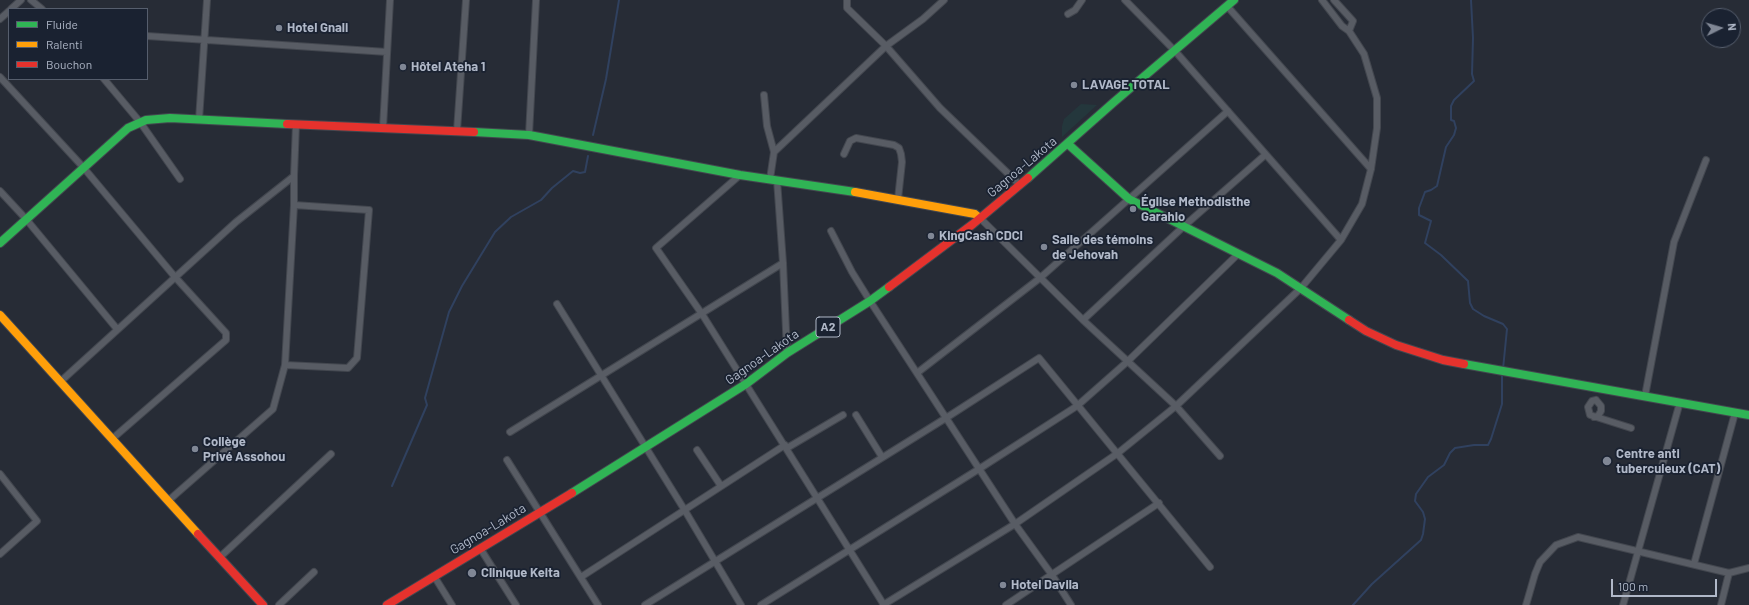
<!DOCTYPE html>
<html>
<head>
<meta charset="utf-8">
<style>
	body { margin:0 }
	#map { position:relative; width:1749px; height:605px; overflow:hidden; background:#272c36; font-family:Barlow,sans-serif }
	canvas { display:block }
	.legend { position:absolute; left:8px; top:8px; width:140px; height:72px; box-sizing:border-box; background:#1a2231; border:1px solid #565e6d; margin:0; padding:5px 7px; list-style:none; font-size:12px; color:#b0b8c8 }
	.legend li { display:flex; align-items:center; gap:8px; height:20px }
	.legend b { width:20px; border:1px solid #565e6d }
	.north { position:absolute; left:1701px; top:8px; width:40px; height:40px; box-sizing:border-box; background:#1a2231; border:1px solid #565e6d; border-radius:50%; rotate:85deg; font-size:11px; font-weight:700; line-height:16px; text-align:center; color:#b0b8c8 }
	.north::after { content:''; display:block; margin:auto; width:14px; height:18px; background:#808795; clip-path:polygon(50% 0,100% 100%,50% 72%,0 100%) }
	.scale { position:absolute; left:1611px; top:579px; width:106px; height:18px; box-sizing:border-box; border:2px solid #b0b8c8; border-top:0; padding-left:5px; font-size:12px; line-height:14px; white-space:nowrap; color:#b0b8c8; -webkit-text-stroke:3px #1a2231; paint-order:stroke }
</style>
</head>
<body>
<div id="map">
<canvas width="1749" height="605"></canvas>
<ul class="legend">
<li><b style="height:5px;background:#30b455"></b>Fluide</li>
<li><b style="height:5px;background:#ff9f0a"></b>Ralenti</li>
<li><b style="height:5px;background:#e5322d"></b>Bouchon</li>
</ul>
<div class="north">N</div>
<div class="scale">100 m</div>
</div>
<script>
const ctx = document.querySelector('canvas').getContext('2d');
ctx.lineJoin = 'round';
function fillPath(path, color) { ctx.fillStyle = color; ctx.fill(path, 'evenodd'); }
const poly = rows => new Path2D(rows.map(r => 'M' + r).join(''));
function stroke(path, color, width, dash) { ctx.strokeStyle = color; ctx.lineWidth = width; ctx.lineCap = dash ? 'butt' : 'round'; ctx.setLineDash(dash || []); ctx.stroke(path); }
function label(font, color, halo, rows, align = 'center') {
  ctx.font = font + ' Barlow,sans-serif'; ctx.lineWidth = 3.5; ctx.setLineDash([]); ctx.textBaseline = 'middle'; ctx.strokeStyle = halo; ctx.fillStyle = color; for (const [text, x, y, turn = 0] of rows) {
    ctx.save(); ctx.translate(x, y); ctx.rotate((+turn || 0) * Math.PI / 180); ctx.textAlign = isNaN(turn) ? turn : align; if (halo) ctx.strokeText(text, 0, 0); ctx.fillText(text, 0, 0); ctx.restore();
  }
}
const green = poly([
	[1081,104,1097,105,1062,137,1062,126,1064,119]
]);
const stream = poly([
	[1471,0,1473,38,1472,74,1474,81,1454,100,1451,106,1451,120,1454,121,1456,128,1454,135,1446,147,1437,186,1431,190,1425,192,1419,208,1419,215,1431,221,1425,243,1441,255,1468,281,1470,303,1473,309,1484,316,1503,324,1507,329,1503,369],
	[593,135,606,79,619,0],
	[392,486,427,405,425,398,449,312,462,286,495,232,511,217,541,200,552,188,573,171,580,173,585,172,588,156],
	[1353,605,1372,584,1421,540,1423,534,1425,519,1423,512,1415,501,1416,494,1428,477,1444,465,1450,453,1455,448,1474,445,1488,445,1491,439,1502,404,1502,373]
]);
const street = poly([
	[31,0,42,9],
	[847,0,847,8,886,46,940,108,1020,185],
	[1125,0,1175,51,1341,240],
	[1334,0,1353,21,1349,31],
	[1227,6,1371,169],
	[11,9,21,0],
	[1068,14,1075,10,1082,0],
	[0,19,9,11],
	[147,36,387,52],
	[0,77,83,167,175,277,226,333,226,340,112,439],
	[104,79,140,122,180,179],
	[764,95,767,126,774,152],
	[199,120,207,0],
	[383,128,390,0],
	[457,131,466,0],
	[529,135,536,0],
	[844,154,850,141,856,138,894,145,899,148,901,154,902,162,898,199],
	[740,175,656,248,702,314,884,605],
	[294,176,296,124],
	[770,179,774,152,886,46,923,19,944,0],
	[777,180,783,263,787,353],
	[0,191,26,219,117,329],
	[980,218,1083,320,1176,406,1220,456],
	[831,231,852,272,870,301,1015,524,1052,575,1071,605],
	[557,304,684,509,741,605],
	[1083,320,1183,227,1265,155],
	[285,365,348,368,357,358,369,210,294,205],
	[917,373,1040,278,1228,111],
	[60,382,236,222,294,176,294,205,285,365,273,409,168,501],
	[1645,396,1674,242,1706,160],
	[1596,400,1592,401,1588,407,1590,415,1631,428],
	[856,415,882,457],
	[1594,417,1598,416,1601,411,1601,406,1596,400],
	[510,432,783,263],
	[787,448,843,415],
	[697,450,721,486],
	[507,460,598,605],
	[0,474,37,521,0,554],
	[480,548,516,605],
	[219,558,331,454],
	[1694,564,1735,413],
	[434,576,452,605],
	[581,577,785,445],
	[279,605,314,572],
	[645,605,946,418,1039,358,1210,567],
	[761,605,979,469,1077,406,1128,361,1238,254],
	[883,605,1015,524,1118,453,1176,406,1301,288,1341,240,1362,204,1371,169,1377,128,1377,98,1364,54,1349,31,1342,26,1322,0],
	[1006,605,1159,503],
	[1526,605,1535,574,1540,562,1556,545,1578,537,1729,573,1749,568],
	[1623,605,1680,402],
	[1721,605,1729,573]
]);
const fast = poly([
	[474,132,529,135,740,175,855,192],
	[1068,144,1129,199,1277,273,1349,320],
	[1028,178,1114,102,1234,0],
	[0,243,128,128,146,120,170,118,287,124],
	[1464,364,1749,415],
	[572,493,746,384,787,353,870,301,889,287]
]);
const slow = poly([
	[855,192,975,214,980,218],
	[0,315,198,534]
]);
const jam = poly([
	[287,124,474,132],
	[889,287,973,224,1028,178],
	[1349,320,1366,331,1396,345,1443,360,1464,364],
	[198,534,263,605],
	[387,605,572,493]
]);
const markers = [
	[279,28,4,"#808795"],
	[403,67,4,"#808795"],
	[1074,85,4,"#808795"],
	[1133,209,4,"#808795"],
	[931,236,4,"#808795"],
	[1044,247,4,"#808795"],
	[195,449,4,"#808795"],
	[1607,461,5,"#808795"],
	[472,573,5,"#808795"],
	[1003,585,4,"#808795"]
];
const shields = [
	[828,327,24]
];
const shieldNames = [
	["A2",828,327]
];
const poiNames = [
	["Hotel Gnali",287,28],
	["Hôtel Ateha 1",411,67],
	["LAVAGE TOTAL",1082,85],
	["Église Methodisthe",1141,202],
	["Garahio",1141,217],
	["KingCash CDCI",939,236],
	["Salle des témoins",1052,240],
	["de Jehovah",1052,255],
	["Collège",203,442],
	["Privé Assohou",203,457],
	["Centre anti",1616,454],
	["tuberculeux (CAT)",1616,469],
	["Clinique Keita",481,573],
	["Hotel Davila",1011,585]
];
const streetNames = [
	["Gagnoa-Lakota",1022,167,-40],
	["Gagnoa-Lakota",762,357,-35],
	["Gagnoa-Lakota",488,529,-31]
];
fillPath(green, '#24373c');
stroke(stream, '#30415f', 2);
stroke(street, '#43474f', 8);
stroke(fast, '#43474f', 10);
stroke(slow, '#43474f', 10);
stroke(jam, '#43474f', 10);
stroke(street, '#585c64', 6);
stroke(fast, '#30b455', 8);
stroke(slow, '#ff9f0a', 8);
stroke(jam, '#e5322d', 8);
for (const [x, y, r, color] of markers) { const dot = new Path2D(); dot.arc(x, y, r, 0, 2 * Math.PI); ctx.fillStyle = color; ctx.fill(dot); stroke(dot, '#1a2231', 1.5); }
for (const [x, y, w] of shields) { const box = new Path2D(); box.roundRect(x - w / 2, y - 10, w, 20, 3); ctx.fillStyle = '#1a2231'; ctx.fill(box); stroke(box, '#b0b8c8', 1); }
label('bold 12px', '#b0b8c8', null, shieldNames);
label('bold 13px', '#b0b8c8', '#1a2231', poiNames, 'left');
label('13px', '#b0b8c8', '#1a2231', streetNames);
</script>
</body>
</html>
